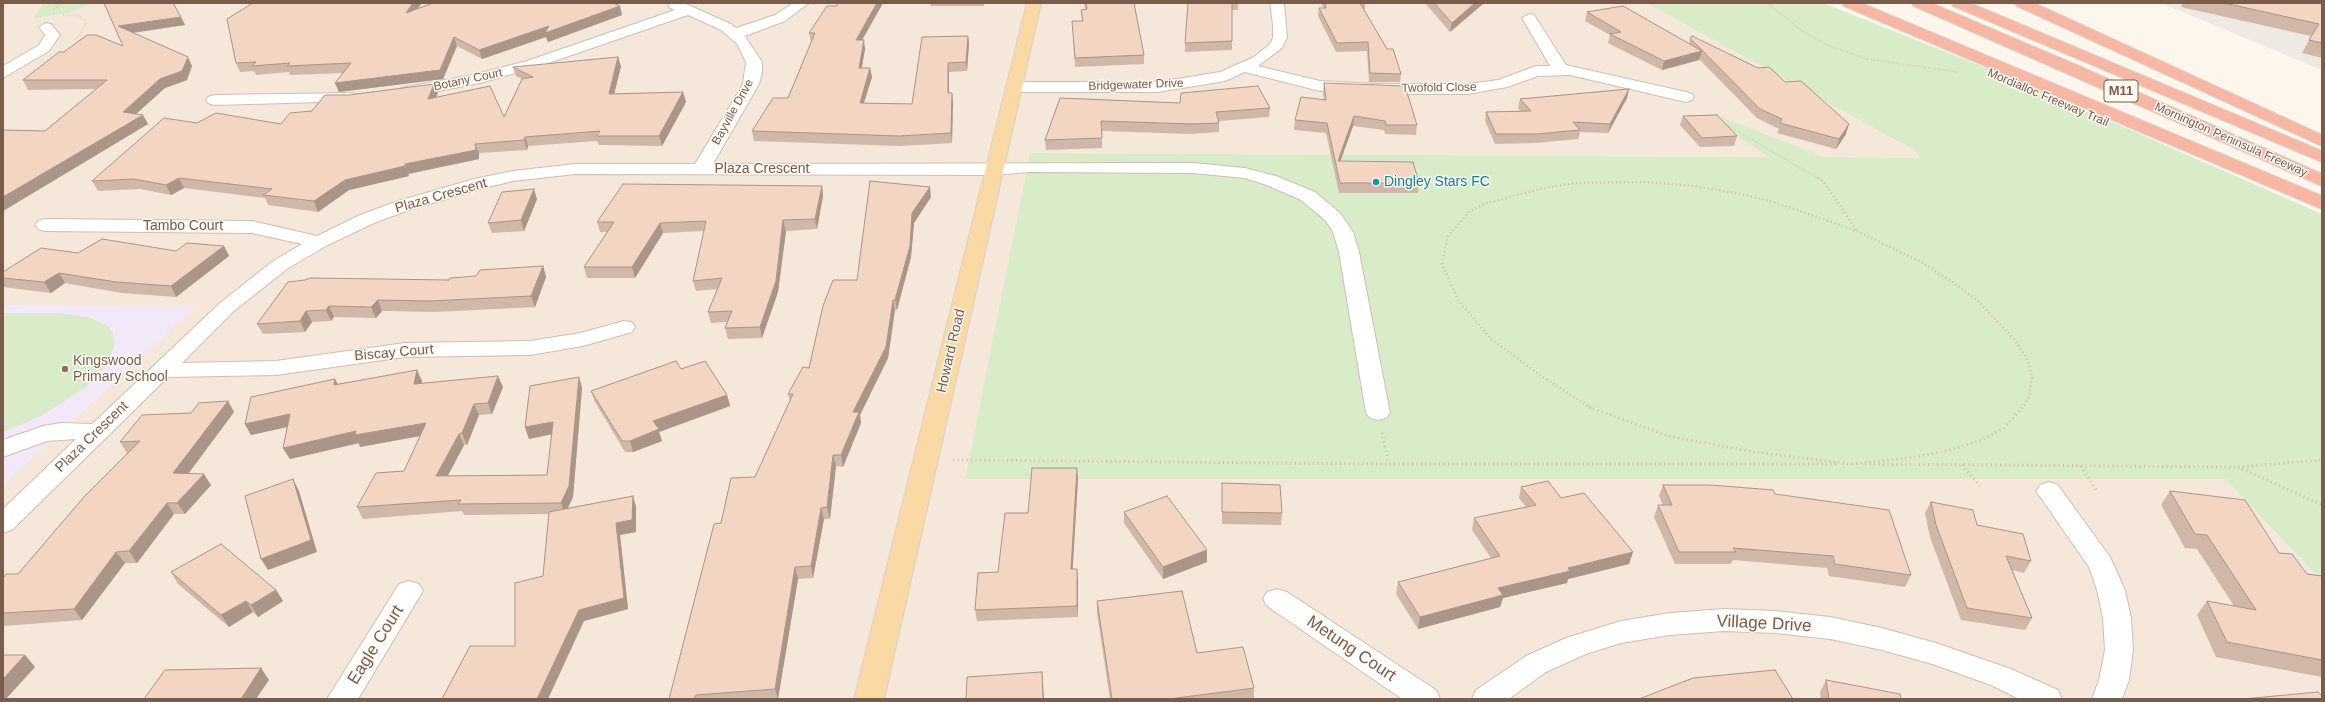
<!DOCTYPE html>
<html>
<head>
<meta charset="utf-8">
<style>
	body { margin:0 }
	#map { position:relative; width:2325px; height:702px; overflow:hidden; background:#fdf6ec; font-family:Helvetica,sans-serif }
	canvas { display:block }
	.frame { position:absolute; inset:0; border:4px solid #7a5c4d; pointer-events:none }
</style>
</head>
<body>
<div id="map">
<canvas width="2325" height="702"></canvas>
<div class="frame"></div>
</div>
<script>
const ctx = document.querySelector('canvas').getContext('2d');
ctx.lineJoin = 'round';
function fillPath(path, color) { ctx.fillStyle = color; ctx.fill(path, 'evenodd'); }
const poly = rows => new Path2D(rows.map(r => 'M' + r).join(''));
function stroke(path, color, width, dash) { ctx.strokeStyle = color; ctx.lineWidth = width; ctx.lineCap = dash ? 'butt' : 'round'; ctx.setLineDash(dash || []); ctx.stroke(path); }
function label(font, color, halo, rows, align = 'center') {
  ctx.font = font + ' Helvetica,sans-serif'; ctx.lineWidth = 3; ctx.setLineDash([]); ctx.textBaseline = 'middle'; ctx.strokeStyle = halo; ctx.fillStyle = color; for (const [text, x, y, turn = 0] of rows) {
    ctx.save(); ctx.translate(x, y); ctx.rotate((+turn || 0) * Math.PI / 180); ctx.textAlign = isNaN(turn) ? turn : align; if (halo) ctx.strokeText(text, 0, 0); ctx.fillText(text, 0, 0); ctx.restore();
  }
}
const residential = poly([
	[3,3,1646,3,1912,149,1920,158,1825,157,1717,116,1770,157,1031,153,965,479,2225,479,2322,581,2322,699,3,699]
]);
const industrial = poly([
	[2161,3,2322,3,2322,70]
]);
const education = poly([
	[3,305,195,307,3,485]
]);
const green = poly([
	[3,3,92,3,68,13,34,18,43,3],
	[1646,3,1823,3,2019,81,2322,214,2322,581,2225,479,965,479,1030,153,1769,157,1709,117,1718,116,1825,157,1920,158,1912,149],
	[3,313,60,313,88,317,106,325,112,331,114,340,114,348,105,367,86,387,41,416,3,432]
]);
const pathFar2 = poly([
	[1767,3,1801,30,1827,45,1866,59,1958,72],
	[54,9,61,3],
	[63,15,79,16,87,22,80,35,74,40],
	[1722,122,1819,179]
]);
const pathFar1 = poly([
	[1818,178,1823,181,1857,231],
	[1857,231,1921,262,1951,281,1978,301,2014,339,2028,360,2032,378,2029,397,2023,408],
	[1591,408,1543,377,1491,339,1458,300,1442,264,1448,236,1469,212,1484,204,1540,189,1574,183,1644,182,1694,186,1741,194,1777,203,1857,231]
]);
const path = poly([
	[1589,407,1668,436,1754,452,1851,464,1916,457,1950,450,1982,440,2004,428,2023,407],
	[1382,433,1389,464],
	[953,460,1389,464,1836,464],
	[1865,464,2237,467,2322,460],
	[1962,465,1980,486],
	[2081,466,2096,490],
	[2238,467,2322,505]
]);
const minor = poly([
	[668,3,684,3,731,24,736,28,775,15,793,3,809,3,785,21,745,36,762,62,762,73,759,84,713,164,1193,163,1245,168,1276,176,1315,192,1340,213,1353,232,1359,252,1390,413,1386,418,1378,420,1370,418,1366,413,1339,252,1333,232,1326,221,1301,200,1264,184,1244,178,1193,173,1030,172,994,175,575,174,513,181,484,188,409,210,374,223,326,246,287,269,234,311,182,363,276,361,405,343,530,341,580,333,624,321,632,322,635,327,632,332,583,346,530,355,405,357,276,375,168,377,12,530,3,533,3,509,76,439,47,441,3,457,3,440,43,426,61,423,92,424,220,303,273,261,302,244,252,233,45,231,38,229,35,225,38,221,45,219,252,221,317,236,360,215,395,202,474,179,513,171,575,164,695,164,743,84,746,62,737,44,721,30,688,15,537,67,480,83,406,97,400,95,398,92,400,89,406,87,473,75,527,61,675,10,669,7,668,3],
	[1270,3,1284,3,1287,38,1281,49,1258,66,1320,81,1377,84,1468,84,1498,80,1536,66,1550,66,1522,18,1529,14,1534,15,1566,65,1686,92,1692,94,1694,97,1692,100,1686,102,1570,75,1538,76,1507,87,1468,94,1377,94,1320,91,1245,72,1225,81,1158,92,1014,92,1008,90,1006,87,1008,84,1014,82,1158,82,1220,72,1254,57,1270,44,1273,38,1273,25,1270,3],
	[46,23,51,24,60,35,49,51,3,78,3,66,39,45,45,35,39,27,46,23],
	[352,93,358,95,360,98,358,101,214,105,208,103,206,100,208,97,214,95,352,93],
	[2049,482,2058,485,2110,557,2125,590,2131,618,2133,650,2129,680,2122,699,2092,699,2099,680,2105,650,2103,618,2097,590,2089,567,2036,491,2040,485,2049,482],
	[409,581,419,584,423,591,358,699,327,699,399,584,409,581],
	[1277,589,1287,592,1436,690,1440,699,1402,699,1267,606,1263,599,1267,592,1277,589],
	[1724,609,1775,611,1830,617,1882,628,1936,643,2011,669,2058,690,2062,699,2019,699,1991,685,1932,664,1882,650,1830,639,1775,633,1724,631,1670,635,1621,643,1586,654,1546,672,1509,699,1472,699,1476,690,1526,656,1566,638,1621,621,1670,613,1724,609]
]);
const major = poly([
	[1027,3,1041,3,884,699,854,699,1027,3]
]);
const highway = poly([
	[1842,3,1861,3,2322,196,2322,209,1844,6,1842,3],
	[1912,3,1931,3,2079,66,2322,174,2322,186,1914,6,1912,3],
	[1951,3,1970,3,2322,151,2322,162,1953,6,1951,3],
	[2015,3,2034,3,2322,135,2322,146,2017,6,2015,3]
]);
const wall = poly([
	[104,3,185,25,134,33,192,66,187,80,165,88,136,114,148,124,3,211,3,130,45,131,96,89,28,90,23,80,64,52,123,46],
	[342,3,422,3,418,8,622,15,548,42,546,37,482,59,457,46,443,79,339,92,335,83,344,73,290,75,289,72,256,75,254,71,240,72,236,63],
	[838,3,883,3,862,40,865,49,862,68,870,68,872,77,864,103,912,104,968,36,969,44,967,71,949,72,949,93,952,93,953,102,952,143,900,146,754,141,752,131,788,98,811,42,809,33,837,6],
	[930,3,984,3,984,6,931,6],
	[1084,3,1134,3,1144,55,1144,64,1075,67,1072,21,1082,21,1081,10,1085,9],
	[1188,3,1238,3,1238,10,1232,10,1232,50,1185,52,1185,43],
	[1322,3,1365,3,1365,9,1363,9,1401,74,1400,82,1369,82,1367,51,1336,52,1318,16,1319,8,1323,8],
	[1425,3,1484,3,1450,32],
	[2183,3,2322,3,2322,58,2302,53,2311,36,2181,7],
	[1587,12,1689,44,1690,38,1785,82,1846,134,1836,149,1777,133,1779,129,1757,118,1699,59,1699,60,1662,70,1608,43,1610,35,1585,21],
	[621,66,614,94,683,92,686,102,662,146,599,145,597,141,528,146,527,150,479,153,479,159,408,174,409,176,349,190,318,212,268,205,265,198,184,188,171,195,140,189,98,191,92,181,197,123,281,124,312,111,438,93,436,97,504,117,522,79,516,76,513,67],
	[1324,83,1417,125,1416,135,1385,134,1384,130,1353,126,1340,161,1419,183,1418,193,1339,193,1326,133,1294,130,1295,120,1324,100,1323,93],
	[1629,89,1627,98,1608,133,1580,132,1578,139,1536,143,1495,144,1485,121,1486,112,1521,111,1518,108,1520,99],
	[1060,98,1270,108,1269,117,1219,121,1219,132,1191,134,1102,131,1102,148,1046,150,1045,140],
	[1683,116,1737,136,1734,146,1700,147,1680,125],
	[822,186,823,196,817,229,786,231,778,292,762,338,728,339,725,328,727,322,711,323,708,312,717,289,696,291,693,281,704,231,663,233,635,278,587,278,584,267,608,232,600,232,597,222],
	[931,197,914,223,911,257,897,310,895,310,888,358,860,415,861,423,843,467,836,466,830,519,824,519,813,578,798,579,778,699,669,699,721,523,755,477,790,402,788,394,809,368,857,280],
	[537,199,524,231,492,233,488,223],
	[224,246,229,256,176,297,122,293,65,283,51,293,3,287,3,272,78,253,176,251],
	[543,266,546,277,535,307,435,312,382,311,376,318,334,317,331,321,312,322,305,332,263,334,257,324,288,282,449,280],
	[681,369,727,395,730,406,659,432,662,441,633,452,625,452,595,402,591,391],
	[417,370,422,381,421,383,503,387,492,414,479,415,467,445,464,445,448,476,547,475,552,434,529,439,525,427,579,377,582,388,573,497,568,508,633,496,636,507,636,532,620,535,628,609,584,621,515,646,543,576,549,514,464,515,462,511,363,519,357,507,404,471,420,436,360,447,359,443,290,459,283,448,287,427,251,435,245,424,338,384],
	[234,412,188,473,211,485,185,514,174,514,137,563,125,563,82,620,3,626,3,578,18,574,127,453,120,442],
	[1078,479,1072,569,1078,581,1078,617,977,621,975,610,998,572,1028,513],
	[1222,483,1282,513,1281,525,1222,524],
	[1663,485,1775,494,1911,575,1905,587,1829,576,1827,568,1733,560,1731,564,1675,564,1654,517,1658,505,1663,505,1659,496],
	[1521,487,1561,498,1633,552,1629,564,1568,579,1567,583,1503,598,1500,607,1418,629,1396,594,1398,582,1491,558,1472,530,1474,518,1526,507,1519,498],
	[2170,491,2279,553,2307,574,2322,576,2322,677,2216,657,2197,615,2207,601,2234,606,2197,549,2185,548,2161,505],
	[1931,502,1977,525,2031,561,2024,573,2012,570,2032,618,2025,630,1961,620,1930,537,1925,513],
	[1124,512,1207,550,1207,562,1163,579,1124,523],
	[171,572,276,590,283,601,258,617,253,612,229,627,178,584],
	[1097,601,1197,653,1254,688,1254,699,1110,699,1097,613],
	[1826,680,1901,699,1821,699,1820,692]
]);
const shadedWall = poly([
	[413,3,422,3,409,21,406,13],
	[877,3,883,3,857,49,856,40],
	[1475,3,1484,3,1450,32,1452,23],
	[620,6,622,15,548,42,546,37,482,59,479,50,549,26],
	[181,17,185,25,122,34,118,26],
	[968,36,969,44,967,71,966,62],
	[454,37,457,46,443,79,339,92,335,83],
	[864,40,865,49,860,77,859,68],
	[1702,51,1699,60,1662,70,1664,61],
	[188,57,192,66,187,80,165,88,128,121,123,112,160,79],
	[618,57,621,66,612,103,609,94],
	[948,63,949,72,949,102,948,93],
	[870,68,872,77,861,112,860,103],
	[434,84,438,93,431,108,428,99],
	[1629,89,1627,98,1608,133,1610,124],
	[683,92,686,102,662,146,659,136],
	[952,93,953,102,952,143,951,133],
	[143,115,148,124,3,211,3,197],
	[1354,116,1353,126,1337,171,1338,161],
	[1849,124,1846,134,1836,149,1839,139],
	[525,137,528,146,527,150,524,140],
	[475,144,479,153,479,159,408,174,405,164],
	[405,166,409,176,349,190,318,212,314,201,345,180],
	[179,178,184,188,171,195,166,185],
	[822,186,823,196,817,229,815,219],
	[930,187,931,197,914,223,911,257,897,310,895,300,912,213],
	[534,189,537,199,524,231,521,220],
	[783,220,786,231,778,292,762,338,760,327],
	[660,223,663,233,635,278,632,267],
	[224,246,229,256,176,297,171,286],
	[543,266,546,277,535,307,531,296],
	[59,273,65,283,51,293,44,282],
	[378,300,382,311,376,318,371,307],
	[893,300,895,310,888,358,860,415,861,423,843,467,841,455,853,412],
	[329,306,334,317,331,321,326,310],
	[306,311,312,322,305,332,300,321],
	[417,370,422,381,419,395,414,384],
	[498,376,503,387,492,414,488,403],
	[579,377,582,388,573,497,565,514,561,503],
	[335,379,341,390,334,385],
	[727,395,730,406,659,432,662,441,633,452,630,441,653,421],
	[228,401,234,412,180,485,173,473],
	[474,404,479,415,467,445,462,433],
	[290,414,296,425,251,435,245,424],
	[553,422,557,433,529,439,525,427],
	[426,423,431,434,360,447,359,443,290,459,283,448,356,431],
	[459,434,464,445,441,488,436,476],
	[833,455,836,466,830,519,827,507],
	[1077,468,1078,479,1072,581,1071,569],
	[204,474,211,485,185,514,177,503],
	[293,479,299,491,317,552,268,570,261,559],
	[633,496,636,507,636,532,620,535,628,609,584,621,548,699,537,699,616,523],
	[167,503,174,514,137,563,129,551],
	[821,508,824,519,813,578,811,566],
	[1207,550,1207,562,1163,579,1163,567],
	[116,552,125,563,82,620,74,609],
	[1633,552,1629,564,1568,579,1567,583,1503,598,1500,607,1418,629,1420,617,1498,588,1568,568],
	[795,567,798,579,778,699,775,689],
	[1077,569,1078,581,1078,617,1077,606],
	[276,590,283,601,258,617,251,605],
	[246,601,253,612,229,627,221,615],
	[25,655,35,667,6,699,3,699,3,679],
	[261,668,269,680,256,699,241,699],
	[1042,672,1043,683,1044,699,1043,699]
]);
const building = poly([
	[104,3,173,3,181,17,118,26,188,57,182,71,160,79,123,112,143,115,3,197,3,130,45,131,107,80,23,80,59,52,64,52,87,35,96,35,123,46,104,3],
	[253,3,413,3,406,13,433,3,613,3,620,6,545,33,549,26,479,50,454,37,440,70,335,83,351,63,287,66,290,63,252,66,256,62,236,63,227,19,253,3],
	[838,3,877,3,856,40,864,40,859,68,870,68,860,103,912,104,922,37,968,36,966,62,948,63,948,93,952,93,951,133,899,136,752,131,773,98,788,98,815,33,809,33,827,6,837,6,838,3],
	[1086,3,1134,3,1144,55,1075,58,1072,21,1083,21,1081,10,1087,9,1086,3],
	[1188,3,1232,3,1232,41,1185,43,1188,3],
	[1325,3,1360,3,1387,49,1393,49,1401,74,1370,73,1368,42,1337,43,1319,8,1326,8,1325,3],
	[1434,3,1475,3,1452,23,1434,3],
	[2224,3,2322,3,2322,43,2309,40,2319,24,2224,3],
	[1623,6,1702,51,1664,61,1610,34,1621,32,1587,12,1623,6],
	[1692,36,1758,68,1769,67,1785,82,1801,81,1849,124,1839,139,1780,123,1782,119,1760,109,1690,38,1692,36],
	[618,57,609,94,683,92,659,136,596,136,600,131,525,137,524,140,475,144,476,150,405,164,405,166,345,180,314,201,263,195,272,189,179,178,166,185,134,179,92,181,164,118,197,123,216,113,281,124,290,113,312,111,325,95,349,95,434,84,428,99,490,86,504,117,522,79,533,77,513,67,618,57],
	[1324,83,1405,86,1417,125,1386,125,1385,121,1354,116,1338,161,1413,162,1419,183,1340,183,1327,123,1295,120,1301,97,1326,100,1324,83],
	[1258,86,1270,108,1216,112,1219,123,1191,124,1101,121,1102,138,1045,140,1060,98,1180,103,1181,93,1258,86],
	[1629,89,1610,124,1573,122,1580,130,1537,134,1496,134,1486,112,1531,111,1520,99,1629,89],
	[1717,115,1737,136,1702,138,1683,116,1717,115],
	[870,181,930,187,912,213,910,246,895,300,893,300,886,347,853,412,859,412,841,455,833,455,827,507,821,508,811,566,795,567,775,689,696,695,694,699,669,699,714,524,721,523,731,478,755,477,793,394,788,394,803,367,809,368,823,306,833,280,857,280,870,181],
	[623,184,822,186,815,219,783,220,776,281,760,327,725,328,732,311,708,312,722,278,693,281,706,221,660,223,632,267,584,267,614,222,597,222,623,184],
	[534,189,521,220,488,223,502,192,534,189],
	[102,239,176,251,187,243,224,246,171,286,116,282,59,273,44,282,3,278,3,272,41,248,78,253,102,239],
	[543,266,531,296,430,301,378,300,371,307,329,306,326,310,306,311,300,321,257,324,288,282,305,280,310,278,449,280,450,278,476,276,480,270,543,266],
	[676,361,681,369,705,361,727,395,653,421,659,429,630,441,622,441,591,391,676,361],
	[417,370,414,384,498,376,488,403,474,404,462,433,459,434,436,476,547,475,553,422,525,427,530,386,579,377,569,486,561,503,458,504,461,500,357,507,376,473,404,471,426,423,355,435,356,431,283,448,290,414,245,424,251,397,335,379,334,385,417,370],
	[228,401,173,473,204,474,177,503,167,503,129,551,116,552,74,609,3,613,3,578,6,574,18,574,84,497,140,441,120,442,142,415,191,413,199,403,228,401],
	[1032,468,1077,468,1071,569,1077,569,1077,606,975,610,978,573,998,572,1005,513,1028,513,1032,468],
	[293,479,311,540,261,559,245,496,293,479],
	[1548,481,1561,498,1584,493,1633,552,1568,568,1570,571,1498,588,1503,595,1420,617,1398,582,1500,556,1474,518,1536,505,1521,487,1548,481],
	[1222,483,1280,485,1282,513,1222,512,1222,483],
	[1663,485,1710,485,1773,490,1775,494,1889,510,1911,575,1835,564,1833,556,1733,548,1736,552,1679,552,1658,505,1672,505,1663,485],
	[2170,491,2245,500,2279,553,2292,554,2307,574,2322,576,2322,660,2227,642,2207,601,2256,610,2207,535,2195,534,2170,491],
	[633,496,632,520,616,523,624,598,579,610,537,699,442,699,470,646,515,646,515,583,543,576,549,512,633,496],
	[1167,496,1207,550,1163,567,1124,512,1167,496],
	[1931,502,1973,510,1977,525,2023,534,2031,561,2006,556,2032,618,1967,608,1936,525,1931,502],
	[221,544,276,590,251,605,246,601,221,615,171,572,221,544],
	[1182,591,1197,653,1243,647,1254,688,1169,699,1112,699,1097,601,1182,591],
	[3,655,25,655,3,679,3,655],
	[261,668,241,699,144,699,165,670,261,668],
	[1775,670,1793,699,1639,699,1693,678,1775,670],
	[1042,672,1043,699,966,699,967,677,1042,672],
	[1826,680,1900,694,1901,699,1829,699,1826,680],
	[2318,692,2322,696,2322,699,2243,699,2318,692]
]);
const markers = [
	[1376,182,4,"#0f9aa8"],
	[65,369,4,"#8d6e63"]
];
const farStreetnames = [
	["Botany Court",468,80,-12],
	["Bridgewater Drive",1136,85,-2],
	["Twofold Close",1439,88,-1],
	["Mordialloc Freeway Trail",2048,98,23],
	["Bayville Drive",733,112,-61],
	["Mornington Peninsula Freeway",2231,140,24]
];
const shields = [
	[2121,91,34]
];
const shieldNames = [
	["M11",2121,91]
];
const streetNames = [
	["Plaza Crescent",762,169],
	["Plaza Crescent",441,196,-16],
	["Tambo Court",183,226],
	["Howard Road",951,351,-77],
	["Biscay Court",394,353,-5],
	["Plaza Crescent",92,437,-44]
];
const cultureNames = [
	["Dingley Stars FC",1384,182]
];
const educationNames = [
	["Kingswood",73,361],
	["Primary School",73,377]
];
const nearStreetnames = [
	["Village Drive",1764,624,3],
	["Eagle Court",376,645,-58],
	["Metung Court",1351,649,34]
];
fillPath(residential, '#f5e8da');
fillPath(industrial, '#efe9e4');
fillPath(education, '#f3e8fa');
fillPath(green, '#d8ecc9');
stroke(minor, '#d1beb0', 2);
stroke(major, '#dad1cd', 2);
stroke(highway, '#dad1cd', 2);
stroke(pathFar2, '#d9b8a5', 2, [0.5, 2]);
stroke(pathFar1, '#d9b8a5', 2.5, [1, 3]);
stroke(path, '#d9b8a5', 3, [1, 3.5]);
fillPath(minor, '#fff');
fillPath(major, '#fbd9a5');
fillPath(highway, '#f7b7a3');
fillPath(wall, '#d1b7a8');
fillPath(shadedWall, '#aa9588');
fillPath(building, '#f3d5c3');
stroke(building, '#aa9588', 1);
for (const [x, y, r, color] of markers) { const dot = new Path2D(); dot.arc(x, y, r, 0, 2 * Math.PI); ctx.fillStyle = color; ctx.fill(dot); stroke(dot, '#fffaf3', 1.5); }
label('12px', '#7a5c4d', '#fffaf3', farStreetnames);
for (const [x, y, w] of shields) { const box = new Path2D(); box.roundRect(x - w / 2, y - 11, w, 22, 3); ctx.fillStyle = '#fffaf3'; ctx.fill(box); stroke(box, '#7a5c4d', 1); }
label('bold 13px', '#7a5c4d', null, shieldNames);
label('14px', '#7a5c4d', '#fffaf3', streetNames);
label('14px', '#0d838f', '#fffaf3', cultureNames, 'left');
label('14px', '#785e54', '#fffaf3', educationNames, 'left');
label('17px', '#7a5c4d', '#fffaf3', nearStreetnames);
</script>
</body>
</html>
